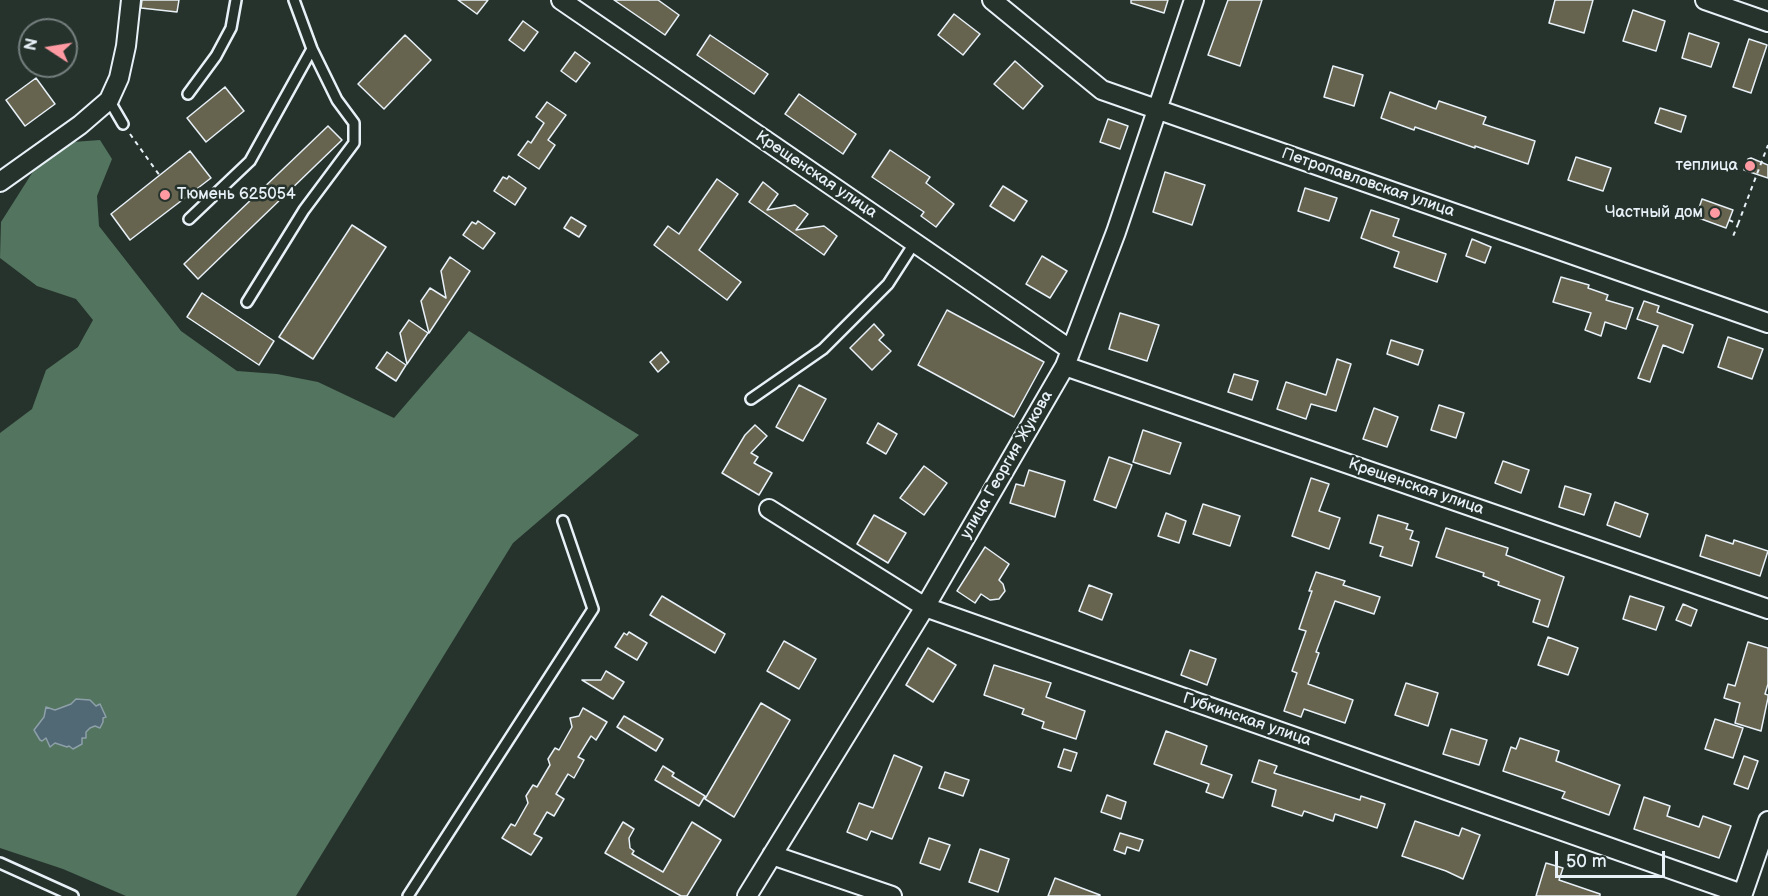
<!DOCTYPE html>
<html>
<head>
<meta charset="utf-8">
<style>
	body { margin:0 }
	#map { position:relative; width:1768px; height:896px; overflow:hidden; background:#26332d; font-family:"Balsamiq Sans",sans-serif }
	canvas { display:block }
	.north { position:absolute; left:18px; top:18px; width:60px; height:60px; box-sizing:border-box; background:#26332d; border:2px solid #747f7e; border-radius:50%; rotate:282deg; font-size:16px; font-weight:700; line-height:24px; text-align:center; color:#e8f1f8 }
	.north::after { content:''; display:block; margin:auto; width:21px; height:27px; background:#ff9aa2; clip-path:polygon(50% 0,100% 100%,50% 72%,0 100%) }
	.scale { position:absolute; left:1555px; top:851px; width:110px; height:27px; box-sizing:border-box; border:3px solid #e8f1f8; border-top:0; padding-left:8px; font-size:18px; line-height:21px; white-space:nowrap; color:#e8f1f8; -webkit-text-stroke:4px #26332d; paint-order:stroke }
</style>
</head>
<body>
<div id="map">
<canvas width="1768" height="896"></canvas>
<div class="north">N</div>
<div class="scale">50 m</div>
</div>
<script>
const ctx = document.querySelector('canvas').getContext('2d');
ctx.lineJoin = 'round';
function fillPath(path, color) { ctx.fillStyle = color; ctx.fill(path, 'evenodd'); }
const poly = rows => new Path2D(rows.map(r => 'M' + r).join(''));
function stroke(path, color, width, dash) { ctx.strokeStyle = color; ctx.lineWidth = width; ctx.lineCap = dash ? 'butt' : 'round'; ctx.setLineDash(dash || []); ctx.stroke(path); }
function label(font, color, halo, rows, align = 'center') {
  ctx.font = font + ' "Balsamiq Sans",sans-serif'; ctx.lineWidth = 5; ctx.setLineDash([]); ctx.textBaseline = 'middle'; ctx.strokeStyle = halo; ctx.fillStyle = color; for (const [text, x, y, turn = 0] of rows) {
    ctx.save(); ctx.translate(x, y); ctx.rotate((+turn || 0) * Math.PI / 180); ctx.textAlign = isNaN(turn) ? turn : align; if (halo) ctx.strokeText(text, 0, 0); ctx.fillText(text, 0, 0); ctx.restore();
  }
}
const green = poly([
	[100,140,112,159,97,196,99,226,181,331,237,371,277,374,318,382,394,418,469,331,639,435,513,543,296,896,126,896,63,869,0,848,0,433,32,409,46,370,78,347,93,320,76,299,37,286,0,258,1,222,34,170,73,142]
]);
const water = poly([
	[76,699,90,700,96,706,100,704,106,717,103,718,103,722,100,728,95,726,90,728,86,732,86,738,82,738,82,744,73,749,69,746,67,747,55,743,50,747,46,738,42,741,40,740,34,730,44,717,46,707,55,710,71,704,76,699]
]);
const building = poly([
	[142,0,179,0,177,12,141,8,142,0],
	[458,0,488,0,477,14,458,0],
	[614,0,658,0,679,15,665,35,614,0],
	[1131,0,1168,0,1164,13,1131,3,1131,0],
	[1228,0,1262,0,1240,66,1208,55,1228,0],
	[1555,0,1593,0,1584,33,1549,23,1555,0],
	[1633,10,1665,21,1656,51,1623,41,1633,10],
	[954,14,980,34,963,55,938,35,954,14],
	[523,21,538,32,524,51,509,40,523,21],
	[1689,33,1719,43,1711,67,1682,58,1689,33],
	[405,35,431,60,384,109,358,84,405,35],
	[710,35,768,74,754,94,697,55,710,35],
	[1749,39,1767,45,1751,93,1733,87,1749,39],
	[575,52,590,63,576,82,561,71,575,52],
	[1015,61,1043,86,1023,109,994,84,1015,61],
	[1333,66,1363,75,1354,106,1324,97,1333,66],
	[36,78,55,104,25,126,6,100,36,78],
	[225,87,244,111,206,142,187,118,225,87],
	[1390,92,1436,109,1439,101,1486,117,1483,124,1535,141,1528,164,1475,146,1475,148,1415,127,1414,130,1381,118,1390,92],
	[799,94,856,134,843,154,785,114,799,94],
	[547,102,566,115,548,140,555,145,539,169,518,155,528,141,531,143,544,123,536,117,547,102],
	[1660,108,1686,116,1681,132,1655,123,1660,108],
	[1108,119,1128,126,1120,149,1100,142,1108,119],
	[328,126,342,140,198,279,184,264,328,126],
	[890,150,930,177,926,183,954,204,936,227,921,216,924,212,872,177,890,150],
	[190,151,211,178,130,240,111,214,190,151],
	[1576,157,1611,168,1603,191,1568,180,1576,157],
	[1751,158,1768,165,1768,178,1744,170,1748,159,1751,158],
	[1165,172,1205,185,1192,225,1153,212,1165,172],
	[509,176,526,188,515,205,494,191,503,177,507,179,509,176],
	[717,179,738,194,699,250,741,282,727,300,654,245,668,226,679,234,717,179],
	[763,182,778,194,767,210,795,205,808,214,796,230,824,226,837,236,824,255,749,202,763,182],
	[1003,186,1027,201,1014,221,990,206,1003,186],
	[1305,188,1337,198,1329,221,1298,211,1305,188],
	[1702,199,1733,210,1726,228,1696,217,1702,199],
	[1371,210,1399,219,1393,236,1446,254,1437,282,1394,267,1399,252,1361,238,1371,210],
	[571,217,586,226,579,237,564,228,571,217],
	[478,221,495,233,483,249,463,235,472,222,476,224,478,221],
	[352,225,386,247,313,359,279,337,352,225],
	[1472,239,1491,247,1485,263,1466,256,1472,239],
	[1042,256,1067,271,1050,298,1026,284,1042,256],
	[450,257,470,271,429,333,421,301,430,288,446,298,441,271,450,257],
	[1561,277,1589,285,1588,288,1608,295,1606,300,1633,308,1626,329,1605,322,1601,336,1585,330,1591,313,1553,302,1561,277],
	[202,293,274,341,259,365,187,317,202,293],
	[1644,301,1659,306,1657,312,1693,325,1683,353,1663,345,1650,382,1638,378,1658,326,1637,319,1644,301],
	[947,310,1044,362,1014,417,918,365,947,310],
	[1120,313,1159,325,1147,361,1109,349,1120,313],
	[409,320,428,333,407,364,400,333,409,320],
	[874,324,884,335,879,340,891,351,872,370,850,348,874,324],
	[1728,337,1763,349,1752,379,1718,367,1728,337],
	[1391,340,1423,350,1418,365,1387,354,1391,340],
	[387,352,406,365,396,381,376,368,387,352],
	[661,352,669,362,658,372,650,362,661,352],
	[1337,359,1351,364,1336,411,1311,404,1306,419,1277,409,1286,382,1326,395,1337,359],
	[1234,374,1258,381,1252,400,1228,392,1234,374],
	[799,385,826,399,803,441,776,427,799,385],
	[1439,405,1464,413,1456,438,1431,430,1439,405],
	[1374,408,1398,417,1387,447,1363,439,1374,408],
	[878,423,897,434,886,454,867,443,878,423],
	[755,425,767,436,751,453,758,457,754,463,772,473,759,495,722,473,745,435,755,425],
	[1143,430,1181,443,1170,474,1133,462,1143,430],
	[1109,457,1132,465,1116,508,1094,500,1109,457],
	[1503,461,1529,470,1521,493,1495,483,1503,461],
	[924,466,947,483,924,515,900,498,924,466],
	[1029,470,1065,481,1055,517,1010,503,1016,484,1024,486,1029,470],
	[1311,478,1329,484,1319,511,1340,518,1329,549,1292,536,1311,478],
	[1565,486,1591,494,1584,515,1559,507,1565,486],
	[1615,502,1648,514,1640,537,1607,525,1615,502],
	[1203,504,1240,516,1230,546,1193,534,1203,504],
	[1166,513,1186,521,1179,543,1158,536,1166,513],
	[874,515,906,533,888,563,857,544,874,515],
	[1378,515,1408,524,1406,529,1413,531,1410,539,1419,542,1412,566,1380,556,1383,547,1370,543,1378,515],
	[1446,528,1508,548,1506,555,1564,577,1548,627,1533,622,1540,600,1498,585,1499,582,1483,576,1484,573,1436,557,1446,528],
	[1706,535,1733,544,1734,540,1768,551,1760,576,1700,556,1706,535],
	[985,547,1009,564,999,580,1003,584,1005,591,999,599,990,600,981,594,975,603,957,591,985,547],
	[1316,572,1345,581,1343,585,1380,597,1374,614,1335,601,1316,652,1319,653,1308,684,1353,700,1345,723,1304,709,1301,717,1284,711,1297,673,1292,671,1306,631,1299,629,1312,591,1309,591,1316,572],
	[1089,585,1112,594,1102,620,1079,611,1089,585],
	[662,596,725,634,715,653,650,615,662,596],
	[1630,596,1664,607,1656,630,1623,619,1630,596],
	[1683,604,1697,610,1691,626,1676,620,1683,604],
	[629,632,647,643,637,660,615,647,624,633,627,635,629,632],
	[1548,637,1578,648,1568,675,1538,665,1548,637],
	[784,641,816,659,799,689,767,671,784,641],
	[1748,642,1768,648,1768,684,1765,694,1768,695,1768,698,1761,731,1735,723,1740,703,1724,698,1728,684,1735,686,1748,642],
	[928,648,956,665,933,702,906,685,928,648],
	[1190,650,1216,659,1207,685,1181,675,1190,650],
	[994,665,1051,683,1046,697,1085,711,1076,739,1042,728,1044,722,1022,714,1024,709,984,695,994,665],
	[606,671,624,682,613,699,582,680,601,680,606,671],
	[1406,683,1438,693,1428,726,1395,715,1406,683],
	[761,703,790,720,734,817,705,799,761,703],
	[583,708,607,722,596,740,591,736,578,757,584,760,574,778,568,774,556,794,564,799,554,816,547,812,534,834,542,838,531,855,502,838,511,824,515,826,528,803,526,796,533,785,537,787,550,765,548,759,555,748,559,750,572,727,570,718,579,716,583,708],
	[624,716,663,739,656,751,617,727,624,716],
	[1715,719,1743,728,1733,758,1705,749,1715,719],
	[1451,729,1487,740,1479,765,1443,754,1451,729],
	[1166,731,1207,746,1201,764,1232,775,1223,798,1206,792,1209,784,1154,764,1166,731],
	[1520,738,1559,751,1556,761,1620,785,1609,815,1562,798,1565,792,1503,771,1511,747,1516,749,1520,738],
	[1064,749,1077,753,1071,771,1058,767,1064,749],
	[894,755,922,767,892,839,871,831,867,840,847,832,859,803,873,808,894,755],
	[1744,756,1758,761,1748,789,1734,784,1744,756],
	[1259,760,1277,766,1274,773,1360,800,1361,796,1385,804,1377,828,1335,814,1333,821,1304,811,1302,816,1272,806,1276,790,1252,782,1259,760],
	[663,766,674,773,672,776,705,796,699,806,655,780,663,766],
	[945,772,969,780,963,796,939,788,945,772],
	[1107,795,1126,802,1121,819,1101,812,1107,795],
	[1644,797,1670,806,1667,816,1699,827,1703,816,1731,826,1719,858,1634,829,1644,797],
	[1415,821,1459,836,1462,828,1480,835,1463,879,1446,871,1402,856,1415,821],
	[623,822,634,829,629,838,630,848,634,851,632,854,663,872,692,822,721,840,687,896,681,896,605,853,623,822],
	[1120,833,1143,840,1139,851,1127,847,1125,854,1114,850,1120,833],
	[929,838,950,845,940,870,920,863,929,838],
	[980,849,1009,859,998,892,969,882,980,849],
	[1546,863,1563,868,1559,880,1600,894,1600,896,1536,896,1546,863],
	[1055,878,1100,895,1100,896,1048,896,1055,878]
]);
const path = poly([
	[130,134,160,176],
	[1729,220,1738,224,1732,239],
	[1738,224,1768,145]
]);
const lane = poly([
	[188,94,216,56,231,28,236,0],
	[109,100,123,124],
	[189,219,250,161,312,49],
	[247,302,304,210,354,143,354,123,337,100,312,49,294,0],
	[751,399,823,349,888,284,915,242],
	[0,863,73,896],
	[408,896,593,609,563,521]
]);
const street = poly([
	[561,0,1071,350],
	[992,0,1102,90,1768,323],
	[1705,0,1768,22],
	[0,182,80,125,109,100,119,78,126,46,131,0],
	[1065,366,1768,609],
	[769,509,925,607,1742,894],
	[772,855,892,896],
	[747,896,925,607,1065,366,1116,232,1194,0],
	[1742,896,1768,821]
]);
const markers = [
	[1750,166,6,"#ff9aa2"],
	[165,195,6,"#ff9aa2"],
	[1715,213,6,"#ff9aa2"]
];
const poiNames = [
	["теплица",1738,166],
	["Тюмень 625054",177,195,"left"],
	["Частный дом",1703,213]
];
const streetNames = [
	["Крещенская улица",816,175,34],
	["Петропавловская улица",1368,183,19],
	["улица Георгия Жукова",1007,465,-60],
	["Крещенская улица",1416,487,19],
	["Губкинская улица",1247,720,19]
];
fillPath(green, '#53745e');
fillPath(water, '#516975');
stroke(water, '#8d9fa9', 1.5);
fillPath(building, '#66634f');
stroke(building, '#e8f1f8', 1.5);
stroke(lane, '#e8f1f8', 14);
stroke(street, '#e8f1f8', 22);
stroke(path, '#e8f1f8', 2, [4.5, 4.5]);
stroke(lane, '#26332d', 9);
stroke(street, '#26332d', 18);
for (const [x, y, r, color] of markers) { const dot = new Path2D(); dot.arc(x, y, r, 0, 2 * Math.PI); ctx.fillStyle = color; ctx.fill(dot); stroke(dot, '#26332d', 2); }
label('16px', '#e8f1f8', '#26332d', poiNames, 'right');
label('16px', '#e8f1f8', '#26332d', streetNames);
</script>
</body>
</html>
